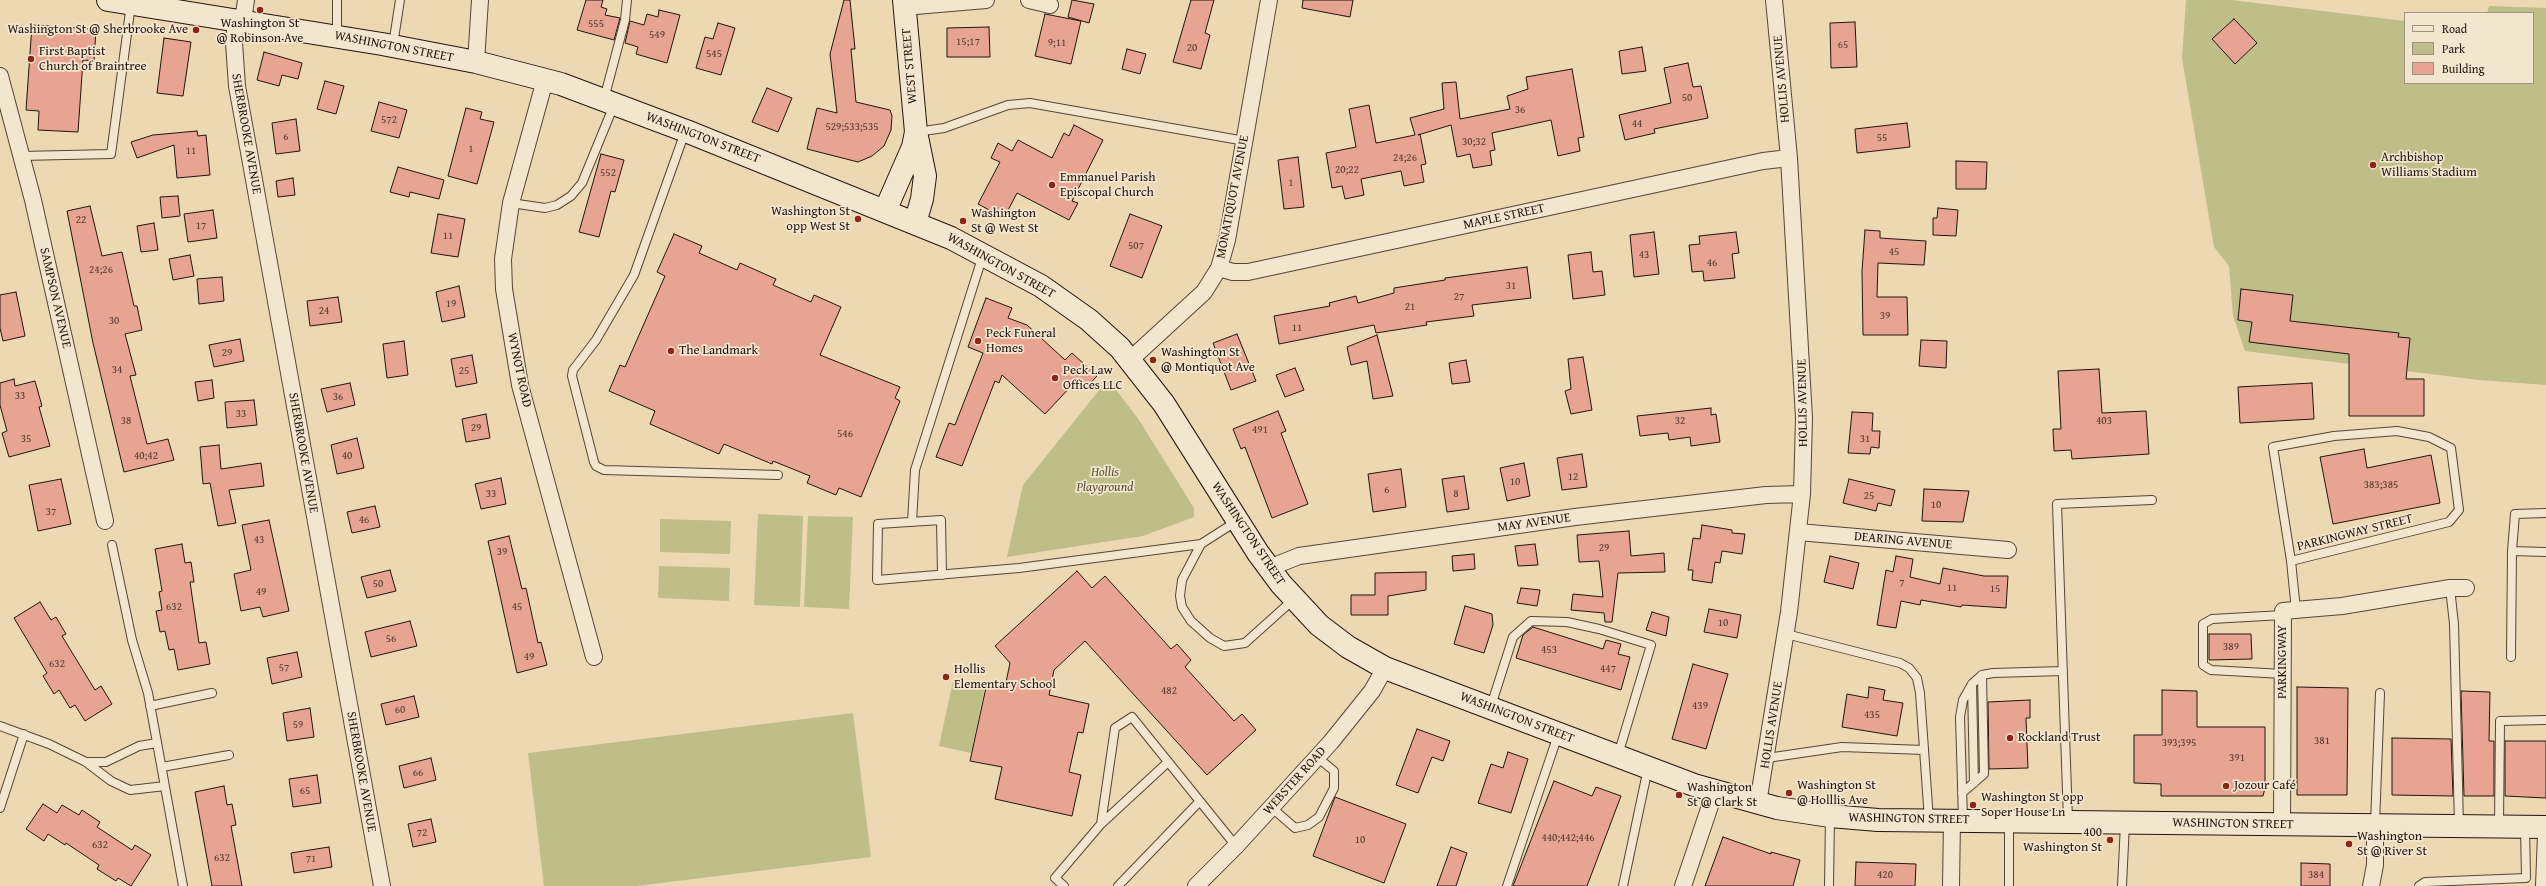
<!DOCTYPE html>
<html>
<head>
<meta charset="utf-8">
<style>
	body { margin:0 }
	#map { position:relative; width:2546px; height:886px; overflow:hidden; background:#ecd9b3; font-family:"Gentium Book Plus",serif }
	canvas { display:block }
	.legend { position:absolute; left:2404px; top:12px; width:130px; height:72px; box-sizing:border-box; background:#f3e6ce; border:1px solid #9f9281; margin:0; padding:5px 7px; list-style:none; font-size:12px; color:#22140d }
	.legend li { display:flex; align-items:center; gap:8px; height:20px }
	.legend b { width:20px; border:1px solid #9f9281 }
</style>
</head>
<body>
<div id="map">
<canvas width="2546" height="886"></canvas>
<ul class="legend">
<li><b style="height:5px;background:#f3e6ce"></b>Road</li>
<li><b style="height:11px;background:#bfbd88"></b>Park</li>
<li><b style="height:11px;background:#e7a493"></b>Building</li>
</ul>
</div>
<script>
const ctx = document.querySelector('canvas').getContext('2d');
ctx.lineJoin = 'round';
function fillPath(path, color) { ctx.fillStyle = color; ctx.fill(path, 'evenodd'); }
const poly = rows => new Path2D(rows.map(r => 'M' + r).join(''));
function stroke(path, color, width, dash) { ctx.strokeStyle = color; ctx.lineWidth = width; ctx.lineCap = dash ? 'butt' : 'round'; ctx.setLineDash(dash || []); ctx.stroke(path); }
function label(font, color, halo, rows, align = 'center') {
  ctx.font = font + ' "Gentium Book Plus",serif'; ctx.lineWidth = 3.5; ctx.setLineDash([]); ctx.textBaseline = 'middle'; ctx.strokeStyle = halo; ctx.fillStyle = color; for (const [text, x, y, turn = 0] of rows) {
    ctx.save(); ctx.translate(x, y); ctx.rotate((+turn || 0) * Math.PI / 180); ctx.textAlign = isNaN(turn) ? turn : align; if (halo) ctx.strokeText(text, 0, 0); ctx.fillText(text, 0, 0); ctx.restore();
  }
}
const green = poly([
	[2186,0,2231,0,2405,21,2405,83,2533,83,2533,13,2487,13,2489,6,2546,8,2546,385,2479,380,2245,351,2233,316,2229,266,2214,247,2182,58],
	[1108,379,1139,420,1194,508,1194,517,1143,536,1007,557,1023,485],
	[758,514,803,516,800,607,754,605],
	[808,516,853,517,849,609,804,607],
	[660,519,731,521,730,554,660,552],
	[659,566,730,568,729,601,658,598],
	[953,681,985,687,971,753,939,746],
	[853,713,871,857,637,886,544,886,528,753]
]);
const building = poly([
	[586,0,603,0,601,7,607,9,605,15,620,18,614,40,577,30,586,0],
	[844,0,850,0,855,49,851,49,856,102,890,110,892,116,891,130,884,146,872,156,858,162,807,149,817,108,837,113,830,54,844,0],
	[1072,0,1094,4,1089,23,1068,17,1072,0],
	[1191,0,1214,0,1205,33,1210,35,1201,69,1173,62,1191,0],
	[1303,0,1353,0,1350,17,1302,8,1303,0],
	[659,10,680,15,667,63,636,54,638,47,625,43,630,21,644,25,647,14,658,17,659,10],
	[1045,14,1081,21,1071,64,1035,56,1045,14],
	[2234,19,2257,43,2235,64,2212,39,2234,19],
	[1855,22,1857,67,1831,68,1830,23,1855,22],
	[718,23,735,28,721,75,696,68,705,37,713,39,718,23],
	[32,25,96,29,94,61,83,60,78,132,38,130,39,111,26,110,32,25],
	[989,27,990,57,947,57,947,28,989,27],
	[164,38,191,42,183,96,157,93,164,38],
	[1642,47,1646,71,1622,74,1619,51,1642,47],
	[1127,49,1146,54,1140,74,1122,69,1127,49],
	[264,52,302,63,298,79,282,75,279,86,257,80,264,52],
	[1688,63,1693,87,1701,86,1708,118,1654,129,1655,133,1625,140,1619,115,1671,103,1664,68,1688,63],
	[1572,69,1584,137,1578,138,1580,151,1558,156,1551,120,1492,133,1495,150,1490,151,1492,165,1473,168,1470,154,1457,157,1451,125,1418,135,1420,134,1426,164,1421,165,1424,182,1404,186,1401,171,1361,179,1364,195,1345,199,1342,186,1332,188,1326,153,1356,147,1349,109,1369,105,1376,143,1415,135,1410,118,1444,109,1442,83,1456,82,1460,119,1510,109,1507,96,1528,89,1526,77,1572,69],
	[325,81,344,86,336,114,317,109,325,81],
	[767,88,792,98,778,132,752,122,767,88],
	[379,102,407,110,399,138,371,131,379,102],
	[466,108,482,112,480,119,494,122,477,184,448,176,466,108],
	[296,119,300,151,276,154,272,123,296,119],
	[1907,123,1910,147,1857,153,1855,129,1907,123],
	[1074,125,1103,140,1072,201,1078,203,1069,220,1017,193,1004,218,978,204,1000,162,991,158,998,143,1012,151,1018,140,1052,158,1064,133,1069,136,1074,125],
	[197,131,198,136,206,135,210,175,177,178,174,145,137,158,131,142,153,135,197,131],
	[601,154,624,160,615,192,611,191,599,237,579,232,601,154],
	[1298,157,1304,207,1284,209,1278,160,1298,157],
	[1956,161,1987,162,1986,189,1956,189,1956,161],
	[398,167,444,180,439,199,410,192,409,197,390,192,398,167],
	[293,178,295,195,278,197,276,181,293,178],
	[178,196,180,216,162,218,160,197,178,196],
	[90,206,102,256,122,252,134,306,137,306,142,330,125,334,136,375,130,376,147,444,168,439,174,460,124,472,93,343,67,211,90,206],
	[1938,208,1958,210,1956,236,1933,235,1933,218,1937,218,1938,208],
	[213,210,217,238,188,242,184,214,213,210],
	[438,214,465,219,458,257,431,253,438,214],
	[1130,214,1162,226,1142,278,1110,266,1130,214],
	[154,223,158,250,141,252,137,226,154,223],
	[1865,230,1880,231,1880,238,1926,241,1924,265,1878,263,1877,297,1907,297,1908,335,1863,335,1862,271,1865,230],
	[1654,232,1659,274,1634,277,1630,235,1654,232],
	[1736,232,1739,253,1732,254,1735,278,1704,281,1703,271,1692,272,1689,245,1700,244,1699,236,1736,232],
	[674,234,702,246,699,253,737,270,740,263,776,279,773,285,811,302,814,295,841,307,820,355,900,387,895,398,900,401,861,497,839,488,836,495,807,483,810,476,773,461,772,464,724,444,719,454,650,424,655,411,609,391,620,365,625,367,665,276,657,272,674,234],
	[1591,252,1593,272,1602,271,1605,295,1573,299,1568,255,1591,252],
	[190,255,194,276,173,280,169,259,190,255],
	[1527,267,1531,298,1472,305,1474,316,1426,322,1427,325,1376,333,1374,325,1279,344,1274,316,1330,306,1329,303,1356,296,1358,303,1394,293,1394,288,1445,280,1445,278,1527,267],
	[222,277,224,301,199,304,197,279,222,277],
	[459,286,465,317,442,322,436,292,459,286],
	[2241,289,2293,295,2290,321,2399,333,2398,337,2410,338,2406,379,2424,379,2424,416,2349,416,2349,354,2249,342,2252,322,2238,320,2241,289],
	[16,292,25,336,3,341,0,328,0,295,16,292],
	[338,297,342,322,310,326,307,301,338,297],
	[986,298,1012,308,1008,318,1027,325,1065,360,1072,353,1097,376,1084,390,1075,382,1045,414,1002,375,999,383,995,381,962,466,936,457,949,423,955,425,983,353,968,347,986,298],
	[1237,334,1256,381,1231,390,1213,343,1237,334],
	[1377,335,1393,396,1373,399,1367,361,1351,365,1347,347,1377,335],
	[240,339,244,361,214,367,209,345,240,339],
	[1921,340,1947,341,1946,368,1919,366,1921,340],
	[404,341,408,375,387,378,383,344,404,341],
	[472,355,477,383,456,387,451,359,472,355],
	[1583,357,1592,410,1571,414,1565,391,1571,389,1568,359,1583,357],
	[1466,360,1470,382,1452,384,1449,363,1466,360],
	[1295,368,1304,390,1285,397,1276,375,1295,368],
	[2099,369,2102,413,2146,411,2149,454,2072,459,2071,450,2054,451,2053,429,2061,429,2058,371,2099,369],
	[14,379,15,386,35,381,42,406,39,407,50,446,9,457,2,433,7,431,0,405,0,383,14,379],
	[212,380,214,398,198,401,195,382,212,380],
	[350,383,355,405,327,412,321,389,350,383],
	[2312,383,2314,419,2240,423,2238,387,2312,383],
	[254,400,257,425,227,428,225,402,254,400],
	[1711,408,1711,415,1716,414,1720,442,1691,446,1690,437,1669,440,1668,433,1640,436,1637,416,1711,408],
	[1278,411,1286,431,1281,433,1308,504,1272,518,1245,447,1241,449,1233,429,1278,411],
	[1852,412,1873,413,1872,431,1880,431,1879,448,1871,447,1870,454,1848,453,1852,412],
	[486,414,490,438,466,442,462,419,486,414],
	[357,438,364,468,337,474,331,445,357,438],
	[219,445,221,469,261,463,264,486,229,490,236,523,218,526,210,483,203,484,200,447,219,445],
	[2364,449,2367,468,2431,455,2440,503,2333,524,2320,457,2364,449],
	[1582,454,1587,487,1562,490,1557,458,1582,454],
	[1524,463,1530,496,1507,501,1500,468,1524,463],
	[1401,469,1406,507,1373,512,1368,474,1401,469],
	[1464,476,1469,509,1447,512,1442,479,1464,476],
	[501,478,506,504,481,509,475,484,501,478],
	[61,479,71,524,38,531,29,485,61,479],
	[1849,479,1895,490,1891,506,1878,503,1876,511,1843,503,1849,479],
	[1924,489,1969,491,1963,522,1922,521,1924,489],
	[375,506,380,527,352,533,347,512,375,506],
	[269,520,289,611,263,617,260,607,241,611,234,574,251,570,242,525,269,520],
	[1702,525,1732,530,1732,533,1745,534,1742,554,1722,551,1720,563,1715,562,1712,583,1692,580,1693,570,1688,570,1693,538,1700,539,1702,525],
	[1629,531,1631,556,1664,553,1665,572,1618,573,1612,622,1605,622,1604,613,1571,610,1573,594,1603,597,1599,561,1579,562,1577,535,1629,531],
	[509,536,522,589,526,588,538,643,541,642,547,665,517,673,488,541,509,536],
	[182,544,185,563,191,562,194,582,190,582,199,643,206,642,210,664,178,670,174,649,169,650,165,631,160,632,156,611,162,610,159,592,162,591,155,549,182,544],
	[1535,544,1538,565,1518,566,1515,546,1535,544],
	[1474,554,1475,569,1453,571,1452,556,1474,554],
	[1830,556,1859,563,1853,589,1824,582,1830,556],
	[1896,556,1913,559,1910,577,1940,584,1943,568,1984,576,2008,576,2006,608,1962,605,1961,607,1921,600,1920,605,1901,601,1896,628,1877,625,1886,570,1893,572,1896,556],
	[390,570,396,591,367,598,361,577,390,570],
	[1077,571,1092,588,1105,576,1171,649,1177,644,1191,660,1185,667,1234,721,1242,714,1256,730,1207,775,1085,641,1054,670,1049,695,1089,704,1083,733,1078,732,1069,772,1081,775,1072,816,995,799,1002,767,970,761,987,683,1005,687,1010,663,995,646,1077,571],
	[1426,572,1426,590,1388,596,1388,615,1351,615,1351,595,1375,595,1375,573,1426,572],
	[1521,588,1540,590,1537,606,1517,603,1521,588],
	[40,602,51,620,56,617,66,634,62,636,95,690,101,686,112,704,85,721,75,705,70,708,59,690,54,694,43,676,47,673,14,618,40,602],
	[1465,606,1492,614,1493,625,1484,653,1454,644,1465,606],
	[1709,609,1741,615,1737,638,1704,632,1709,609],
	[1652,612,1669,617,1666,636,1646,630,1652,612],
	[410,621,417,646,371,657,365,632,410,621],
	[1533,627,1603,649,1606,640,1621,644,1618,654,1630,657,1621,690,1516,658,1523,635,1533,627],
	[2209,634,2251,634,2252,659,2209,660,2209,634],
	[297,652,302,677,272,684,267,658,297,652],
	[1693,664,1728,674,1706,749,1672,739,1693,664],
	[1869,687,1885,690,1883,700,1903,703,1897,736,1842,727,1847,694,1868,698,1869,687],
	[2297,687,2348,688,2347,795,2297,795,2297,687],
	[2162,690,2197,691,2197,727,2265,727,2265,788,2263,796,2161,796,2161,784,2134,783,2134,735,2162,735,2162,690],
	[2461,691,2490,692,2489,741,2494,741,2494,796,2464,796,2461,691],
	[414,696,419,717,386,725,381,704,414,696],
	[2030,700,2030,718,2026,718,2028,768,1989,769,1988,702,2030,700],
	[310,708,314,737,287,741,283,713,310,708],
	[1417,729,1450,741,1443,761,1432,757,1418,793,1396,785,1417,729],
	[2392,738,2451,739,2453,796,2392,795,2392,738],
	[2505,741,2546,741,2546,798,2505,796,2505,741],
	[1508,752,1528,759,1511,813,1478,803,1491,764,1503,768,1508,752],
	[431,758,436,780,404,788,399,766,431,758],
	[317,775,321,803,293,807,289,779,317,775],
	[1554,781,1592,796,1596,787,1621,796,1587,886,1513,886,1554,781],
	[224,786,227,805,232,804,236,825,231,826,242,886,212,886,195,792,224,786],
	[1335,797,1406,824,1384,883,1313,856,1335,797],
	[43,804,57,813,62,805,79,815,82,810,100,822,97,827,132,850,135,845,151,855,131,886,118,878,116,881,97,869,99,865,66,843,65,845,48,834,44,841,26,829,43,804],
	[431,819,436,842,413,847,408,824,431,819],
	[1723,837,1771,854,1771,852,1800,860,1793,886,1705,886,1723,837],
	[329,847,332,867,294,873,291,853,329,847],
	[1451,847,1467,853,1456,886,1437,886,1451,847],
	[1856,862,1916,864,1915,886,1855,886,1856,862],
	[2301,863,2330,864,2330,886,2301,886,2301,863]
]);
const lane = poly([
	[337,0,337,35],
	[393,45,400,0],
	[604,99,625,20,627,0],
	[685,132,634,275,596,340,573,370,572,376,594,462,596,466,604,470,778,475],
	[917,132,944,128,1008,105,1030,103,1245,141],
	[21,156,111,154,131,4],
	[511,203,545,208,557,205,571,196,582,183,614,105],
	[912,522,915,470,983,255],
	[1201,544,1182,580,1180,596,1182,607,1191,621,1210,638,1224,646,1245,643,1294,599],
	[112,545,132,640,148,693,183,886],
	[2512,551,2515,514,2546,513],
	[2291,561,2273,447,2334,436,2397,431,2429,437,2451,448,2459,510,2449,522,2291,561,2296,610],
	[942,575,941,520,878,524,877,580,1019,568,1201,544,1237,521],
	[2450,588,2454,624,2459,825],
	[1786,634,1900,663,1909,668,1917,678,1920,693,1929,820],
	[2511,657,2512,551,2546,552],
	[2283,674,2211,670,2203,665,2203,624,2212,619,2283,615],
	[1972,684,1974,783],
	[150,706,212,693],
	[1491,706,1513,637,1531,621,1567,622,1599,629,1651,645,1618,755],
	[0,726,49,744,86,762,111,781,130,790,165,786],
	[1767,758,1842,747,1924,750],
	[86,762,106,762,139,746,157,743],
	[162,767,229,755],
	[1962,793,1984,774,1982,675],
	[1271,807,1295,828,1308,825,1319,817,1334,788,1334,771,1317,757],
	[0,808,24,734],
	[1963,820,1960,717,1963,700,1972,684,1982,675,1993,673,2063,671],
	[2068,820,2057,504,2152,500],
	[1101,824,1115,728,1132,717,1236,846],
	[2375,824,2380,693],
	[2499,825,2500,721,2546,720],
	[1064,886,1055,878,1101,824,1168,762],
	[1118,886,1199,802],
	[1507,886,1558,735],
	[1623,886,1648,768],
	[1829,886,1830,817],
	[2009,886,2009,822],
	[2122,886,2125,823],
	[2419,886,2425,882,2526,878,2525,827]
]);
const street = poly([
	[1029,0,1050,5],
	[904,7,986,0],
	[236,20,234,43,237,86,382,886],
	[243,21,246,0],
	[476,62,480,0],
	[0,76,33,200,105,521],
	[545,80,511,203,503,259,504,289,520,385,594,657],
	[1219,268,1233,272,1248,272,1763,161,1789,158],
	[1131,359,1204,292,1219,268,1227,240,1269,0],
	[1798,532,2008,550],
	[1269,568,1299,556,1575,517,1766,495,1802,494],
	[1758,803,1789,612,1802,494,1804,418,1789,158,1774,0],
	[2282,825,2283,611,2342,606,2450,588,2466,588],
	[1196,886,1236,846,1331,742,1372,691,1385,668],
	[1683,886,1715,791],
	[1951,886,1952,820],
	[2371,886,2375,865,2375,825],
	[2544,886,2546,834]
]);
const secondary = poly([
	[108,0,382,44,476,62,561,84,686,131,951,238,1041,286,1089,320,1120,348,1164,404,1258,553,1281,584,1319,625,1348,647,1385,668,1694,785,1777,808,1830,816,1878,820,2546,827],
	[904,0,916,132,925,176,922,199,915,223],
	[885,211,913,147,916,132]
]);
const markers = [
	[260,10,4,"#8f2418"],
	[196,30,4,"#8f2418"],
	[31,59,4,"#8f2418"],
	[2373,165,4,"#8f2418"],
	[1052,185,4,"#8f2418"],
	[858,219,4,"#8f2418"],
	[963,221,4,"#8f2418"],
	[978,341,4,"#8f2418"],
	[671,351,4,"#8f2418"],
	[1153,360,4,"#8f2418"],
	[1055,378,4,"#8f2418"],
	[946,677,4,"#8f2418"],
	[2010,738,4,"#8f2418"],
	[2226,786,4,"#8f2418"],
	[1789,793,4,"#8f2418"],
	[1679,795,4,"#8f2418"],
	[1973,805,4,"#8f2418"],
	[2110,840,4,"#8f2418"],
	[2349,844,4,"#8f2418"]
];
const numberNames = [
	["555",596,24],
	["549",657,35],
	["15;17",968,42],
	["9;11",1057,43],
	["65",1843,45],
	["20",1192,48],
	["545",714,54],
	["50",1687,98],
	["36",1520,110],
	["572",389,120],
	["44",1637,124],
	["529;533;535",852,127],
	["6",286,137],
	["55",1882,138],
	["30;32",1474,142],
	["1",471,149],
	["11",191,151],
	["24;26",1405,158],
	["20;22",1347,170],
	["552",608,173],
	["1",1291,183],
	["22",81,220],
	["17",201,226],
	["11",448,236],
	["507",1136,246],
	["45",1894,252],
	["43",1644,255],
	["46",1712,263],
	["24;26",101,270],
	["31",1511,286],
	["27",1459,297],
	["19",451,304],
	["21",1410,307],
	["24",324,311],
	["39",1885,316],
	["30",114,321],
	["11",1297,328],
	["29",227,353],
	["34",117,370],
	["25",464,371],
	["33",20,396],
	["36",338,397],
	["33",241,414],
	["38",126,421],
	["32",1680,421],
	["403",2104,421],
	["29",476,428],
	["491",1260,430],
	["546",845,434],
	["35",26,439],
	["31",1865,439],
	["40;42",146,456],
	["40",347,456],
	["12",1573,477],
	["10",1515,482],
	["383;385",2381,485],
	["6",1387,490],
	["33",491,494],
	["8",1456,494],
	["25",1869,496],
	["10",1936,505],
	["37",51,512],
	["46",364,520],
	["43",259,540],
	["29",1604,548],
	["39",502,552],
	["7",1902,583],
	["50",378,584],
	["11",1952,588],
	["15",1995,589],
	["49",261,592],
	["632",174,607],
	["45",517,607],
	["10",1723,623],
	["56",391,639],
	["389",2231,647],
	["453",1549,650],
	["49",529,657],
	["632",57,664],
	["57",284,668],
	["447",1608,669],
	["482",1169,691],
	["439",1700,706],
	["60",400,710],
	["435",1872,715],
	["59",298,725],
	["381",2322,741],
	["393;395",2179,743],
	["391",2237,758],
	["66",418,773],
	["65",305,791],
	["72",422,833],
	["440;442;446",1568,838],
	["10",1360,840],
	["632",100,845],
	["632",222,858],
	["71",311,859],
	["420",1885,875],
	["384",2316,875]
];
const poiNames = [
	["Washington St",260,24,"center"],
	["@ Robinson Ave",260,39,"center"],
	["Washington St @ Sherbrooke Ave",188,30,"right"],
	["First Baptist",39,52],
	["Church of Braintree",39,67],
	["Archbishop",2381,158],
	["Williams Stadium",2381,173],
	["Emmanuel Parish",1060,178],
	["Episcopal Church",1060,193],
	["Washington St",850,212,"right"],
	["opp West St",850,227,"right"],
	["Washington",971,214],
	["St @ West St",971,229],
	["Peck Funeral",986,334],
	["Homes",986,349],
	["The Landmark",679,351],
	["Washington St",1161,353],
	["@ Montiquot Ave",1161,368],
	["Peck Law",1063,371],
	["Offices LLC",1063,386],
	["Hollis",954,670],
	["Elementary School",954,685],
	["Rockland Trust",2018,738],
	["Washington St",1797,786],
	["@ Holllis Ave",1797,801],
	["Jozour Café",2234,786],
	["Washington",1687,788],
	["St @ Clark St",1687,803],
	["Washington St opp",1981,798],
	["Soper House Ln",1981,813],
	["400",2102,833,"right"],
	["Washington St",2102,848,"right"],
	["Washington",2357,837],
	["St @ River St",2357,852]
];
const streetNames = [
	["WASHINGTON STREET",394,47,11],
	["WEST STREET",910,66,-95],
	["HOLLIS AVENUE",1782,79,-95],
	["SHERBROOKE AVENUE",246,134,80],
	["WASHINGTON STREET",703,138,21],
	["MONATIQUOT AVENUE",1233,197,-79],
	["MAPLE STREET",1504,217,-12],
	["WASHINGTON STREET",1001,266,29],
	["SAMPSON AVENUE",55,298,77],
	["WYNOT ROAD",519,370,78],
	["HOLLIS AVENUE",1803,403,-91],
	["SHERBROOKE AVENUE",303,453,80],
	["MAY AVENUE",1534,523,-8],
	["PARKINGWAY STREET",2355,533,-14],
	["WASHINGTON STREET",1248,534,56],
	["DEARING AVENUE",1903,541,5],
	["PARKINGWAY",2283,662,-90],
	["WASHINGTON STREET",1517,718,21],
	["HOLLIS AVENUE",1772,725,-81],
	["SHERBROOKE AVENUE",361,772,80],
	["WEBSTER ROAD",1295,781,-48],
	["WASHINGTON STREET",1909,819,1],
	["WASHINGTON STREET",2233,824,1]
];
const parkNames = [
	["Hollis",1105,473],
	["Playground",1105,488]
];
fillPath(green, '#bfbd88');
fillPath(building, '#e7a493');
stroke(building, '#22140d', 1);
stroke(lane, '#544536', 10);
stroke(street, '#544536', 18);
stroke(secondary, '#22140d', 24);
stroke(lane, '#f3e6ce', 8);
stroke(street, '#f3e6ce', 16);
stroke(secondary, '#f3e6ce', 22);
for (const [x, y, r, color] of markers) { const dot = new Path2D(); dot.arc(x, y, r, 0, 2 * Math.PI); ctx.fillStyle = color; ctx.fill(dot); stroke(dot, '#f3e6ce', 1.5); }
label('11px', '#53382e', null, numberNames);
label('13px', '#22140d', '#f3e6ce', poiNames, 'left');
label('13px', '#22140d', '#f3e6ce', streetNames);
label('italic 13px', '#594f38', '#f3e6ce', parkNames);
</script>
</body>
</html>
